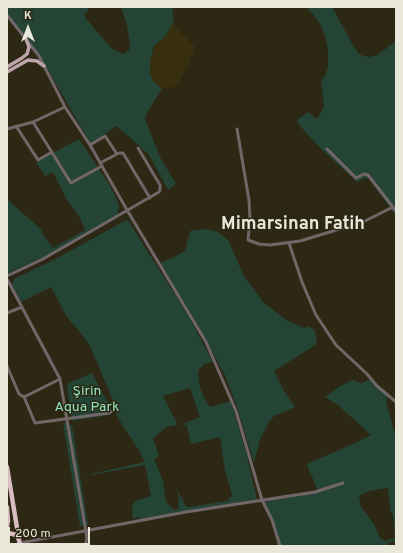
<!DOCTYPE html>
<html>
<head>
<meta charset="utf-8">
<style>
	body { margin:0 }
	#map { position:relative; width:403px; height:553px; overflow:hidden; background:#2c2814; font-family:Overpass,sans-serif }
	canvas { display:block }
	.frame { position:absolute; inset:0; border:8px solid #e9e7da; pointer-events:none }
	.north { position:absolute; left:8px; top:8px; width:40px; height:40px; -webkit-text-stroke:3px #2c2814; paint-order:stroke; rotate:0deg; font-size:11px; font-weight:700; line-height:16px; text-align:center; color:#e9e7da }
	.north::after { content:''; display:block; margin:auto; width:14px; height:18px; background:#e9e7da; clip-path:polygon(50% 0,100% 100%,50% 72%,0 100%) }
	.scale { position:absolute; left:8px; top:527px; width:82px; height:18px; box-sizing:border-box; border:2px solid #e9e7da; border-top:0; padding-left:5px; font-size:12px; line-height:14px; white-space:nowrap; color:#e9e7da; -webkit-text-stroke:3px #2c2814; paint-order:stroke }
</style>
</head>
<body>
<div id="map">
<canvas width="403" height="553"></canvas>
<div class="frame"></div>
<div class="north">K</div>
<div class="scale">200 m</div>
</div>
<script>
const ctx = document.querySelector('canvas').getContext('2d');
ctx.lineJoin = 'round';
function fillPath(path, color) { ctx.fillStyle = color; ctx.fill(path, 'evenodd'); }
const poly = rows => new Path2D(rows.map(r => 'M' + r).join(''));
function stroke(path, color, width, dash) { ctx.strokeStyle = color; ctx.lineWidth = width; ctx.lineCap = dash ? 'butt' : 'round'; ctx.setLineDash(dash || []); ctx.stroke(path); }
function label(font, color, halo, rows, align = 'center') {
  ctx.font = font + ' Overpass,sans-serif'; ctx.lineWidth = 3; ctx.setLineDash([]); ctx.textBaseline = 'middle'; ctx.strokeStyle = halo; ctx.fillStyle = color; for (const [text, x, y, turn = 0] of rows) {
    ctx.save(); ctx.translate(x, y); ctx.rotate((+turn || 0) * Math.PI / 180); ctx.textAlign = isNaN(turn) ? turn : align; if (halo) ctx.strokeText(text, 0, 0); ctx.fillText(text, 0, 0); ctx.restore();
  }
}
const green = poly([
	[7,7,88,7,88,11,84,15,87,20,111,48,123,54,129,50,130,44,127,25,121,7,172,7,174,22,165,37,154,46,150,64,150,73,152,78,162,88,147,113,145,119,160,157,176,184,168,190,149,155,134,141,116,126,91,144,42,60,9,15,7,12],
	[307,7,332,7,353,45,358,53,363,56,369,57,377,55,396,41,396,217,394,213,369,179,365,178,357,182,318,146,300,126,297,120,308,112,317,119,324,107,321,81,326,74,328,66,328,50,325,36,319,22],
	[79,139,111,187,119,205,118,213,116,216,44,257,7,274,7,199,43,231,41,232,53,248,85,230,80,218,67,200,53,172,45,176,36,162],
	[126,220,129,222,188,315,213,362,204,364,199,369,198,375,200,388,205,400,210,407,231,401,247,456,257,500,140,520,139,517,133,519,132,507,135,501,151,496,145,465,91,475,91,474,145,462,138,449,116,415,116,408,90,346,83,336,67,317,51,287,21,302,12,285,14,279,54,260],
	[190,388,200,417,183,424,187,426,191,444,220,437,225,470,232,495,228,501,188,507,186,506,176,488,179,498,178,509,174,510,166,502,163,481,154,459,159,456,153,438,167,427,178,425,163,396],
	[206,229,218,232,228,240,244,276,263,302,286,320,304,328,307,326,315,330,317,344,274,371,284,391,295,407,274,416,269,422,260,439,254,463,236,404,224,373,193,317,160,263,174,257,185,251,190,231],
	[92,373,113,412,109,415,72,421,67,386,69,383],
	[372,379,388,396,386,401,396,438,396,541,387,543,388,546,281,546,264,503,279,496,318,491,307,465,309,463,353,444,371,435,338,405,325,397,337,388,352,380,361,383],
	[388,488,390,511,393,515,395,538,386,541,380,538,374,524,361,507,359,496,369,491],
	[66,422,83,526,80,526,63,423],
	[69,425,72,425,88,525,86,525]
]);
const sand = poly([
	[174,22,175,27,195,47,188,66,180,80,174,87,166,89,160,87,153,81,150,73,150,64,154,46,165,37]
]);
const minor = poly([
	[7,15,39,56,65,107,90,145,127,210,206,342,236,411,262,500,272,520,280,546],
	[33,122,71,183,102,166],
	[16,126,38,160,52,152],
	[7,129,33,122,65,107],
	[237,129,249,200,250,220,248,240,259,244,270,245,300,241,363,222,393,207],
	[90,145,105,136,117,154],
	[327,149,356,178,364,174,368,175,396,211],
	[100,163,119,153,123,153,150,198],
	[289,243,302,282,316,315,336,345,367,374,377,386,396,402],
	[7,276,43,259,159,192,160,190,160,185,138,148],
	[7,279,60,379,87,538,85,546],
	[7,313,22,307],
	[7,366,19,394,24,397],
	[60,379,24,397,35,423,109,413,116,409],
	[20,543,186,512,315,492,343,483]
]);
const major = poly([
	[7,67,22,58,27,54,29,47,26,39],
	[7,72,28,60,37,61,44,66]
]);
const highway = poly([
	[7,467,19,540],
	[7,507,8,521,7,526],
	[7,533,13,534,17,536,19,540,20,546]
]);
const parkNames = [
	["Şirin",87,392],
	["Aqua Park",87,408]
];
const districtNames = [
	["Mimarsinan Fatih",293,225]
];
fillPath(green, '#244436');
fillPath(sand, '#372f0e');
stroke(minor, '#726669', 3);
stroke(major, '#bca4aa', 3.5);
stroke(highway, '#dabdc3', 4.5);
label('14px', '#91e5c0', '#2c2814', parkNames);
label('bold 18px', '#e9e7da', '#2c2814', districtNames);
</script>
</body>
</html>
